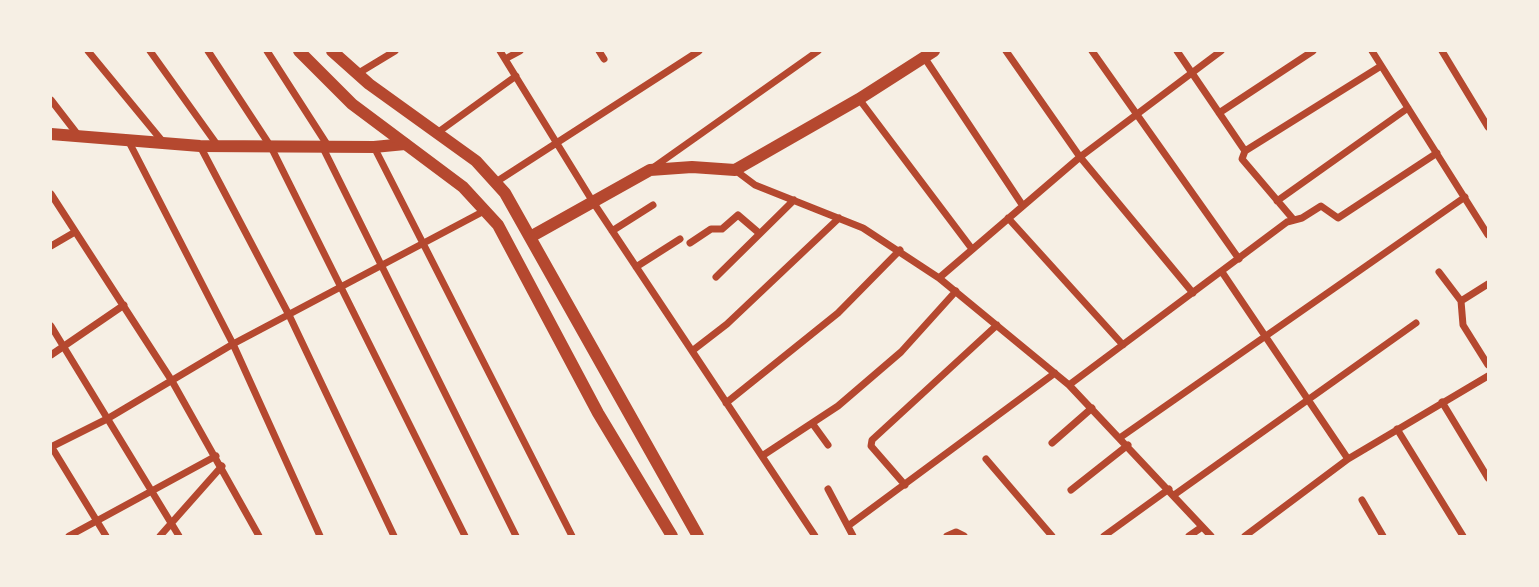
<!DOCTYPE html>
<html>
<head>
<meta charset="utf-8">
<style>
	body { margin:0 }
	#map { position:relative; width:1539px; height:587px; overflow:hidden; background:#f6efe4; font-family:Inter,sans-serif }
	canvas { display:block }
	.frame { position:absolute; inset:0; border:52px solid #f6efe4; pointer-events:none }
</style>
</head>
<body>
<div id="map">
<canvas width="1539" height="587"></canvas>
<div class="frame"></div>
</div>
<script>
const ctx = document.querySelector('canvas').getContext('2d');
ctx.lineJoin = 'round';
const poly = rows => new Path2D(rows.map(r => 'M' + r).join(''));
function stroke(path, color, width, dash) { ctx.strokeStyle = color; ctx.lineWidth = width; ctx.lineCap = dash ? 'butt' : 'round'; ctx.setLineDash(dash || []); ctx.stroke(path); }
const minor = poly([
	[88,51,163,142],
	[150,51,218,146],
	[208,51,271,147,465,536],
	[267,51,328,146],
	[500,51,593,202,815,536],
	[599,51,604,59],
	[1006,51,1080,157,1193,293],
	[1092,51,1239,259],
	[1177,51,1245,151],
	[1372,51,1488,235],
	[1442,51,1488,127],
	[924,57,1023,206],
	[505,59,520,51],
	[357,74,395,51],
	[859,99,972,249],
	[51,100,78,135],
	[1219,113,1313,51],
	[437,133,516,76],
	[129,142,233,344,320,536],
	[200,146,289,315,394,536],
	[322,146,516,536],
	[374,147,572,536],
	[1245,151,1381,66],
	[1245,151,1242,159,1293,219],
	[654,167,818,51],
	[735,170,755,185,863,228,939,278,1069,385,1211,536],
	[496,182,699,51],
	[51,194,172,381,259,536],
	[1277,201,1408,108],
	[1008,218,1123,345],
	[612,231,653,205],
	[690,243,711,229,722,229,738,215,759,233],
	[51,246,75,232],
	[636,267,680,239],
	[1222,272,1348,459],
	[1439,272,1461,301,1463,325,1488,365],
	[716,277,794,200],
	[939,278,1080,157,1221,51],
	[1461,301,1488,284],
	[51,326,179,536],
	[692,351,727,324,839,218],
	[51,355,124,305],
	[1069,385,1287,222,1302,218,1321,206,1338,218,1437,153],
	[1442,402,1488,478],
	[726,403,838,313,900,250],
	[812,423,828,445],
	[1397,429,1463,536],
	[1121,437,1465,197],
	[1052,443,1092,408],
	[51,446,106,536],
	[51,447,107,419,233,344,486,210],
	[762,456,838,406,901,352,956,291],
	[986,459,1052,536],
	[905,485,871,446,872,440,997,325],
	[828,489,853,536],
	[1071,490,1128,445],
	[1174,495,1416,323],
	[1362,500,1383,536],
	[848,526,1055,373],
	[69,536,216,456],
	[160,536,222,466],
	[947,536,956,532,964,536],
	[1104,536,1169,489],
	[1189,536,1202,527],
	[1245,536,1348,459,1488,376]
]);
const tertiary = poly([
	[51,134,200,146,374,147,405,144],
	[532,236,650,170,692,167,735,170,859,99,934,51]
]);
const secondary = poly([
	[299,51,352,104,463,187,498,225,598,413,672,536],
	[332,51,369,84,476,161,505,193,698,536]
]);
stroke(minor, '#b5482f', 7);
stroke(tertiary, '#b5482f', 12);
stroke(secondary, '#b5482f', 12);
</script>
</body>
</html>
